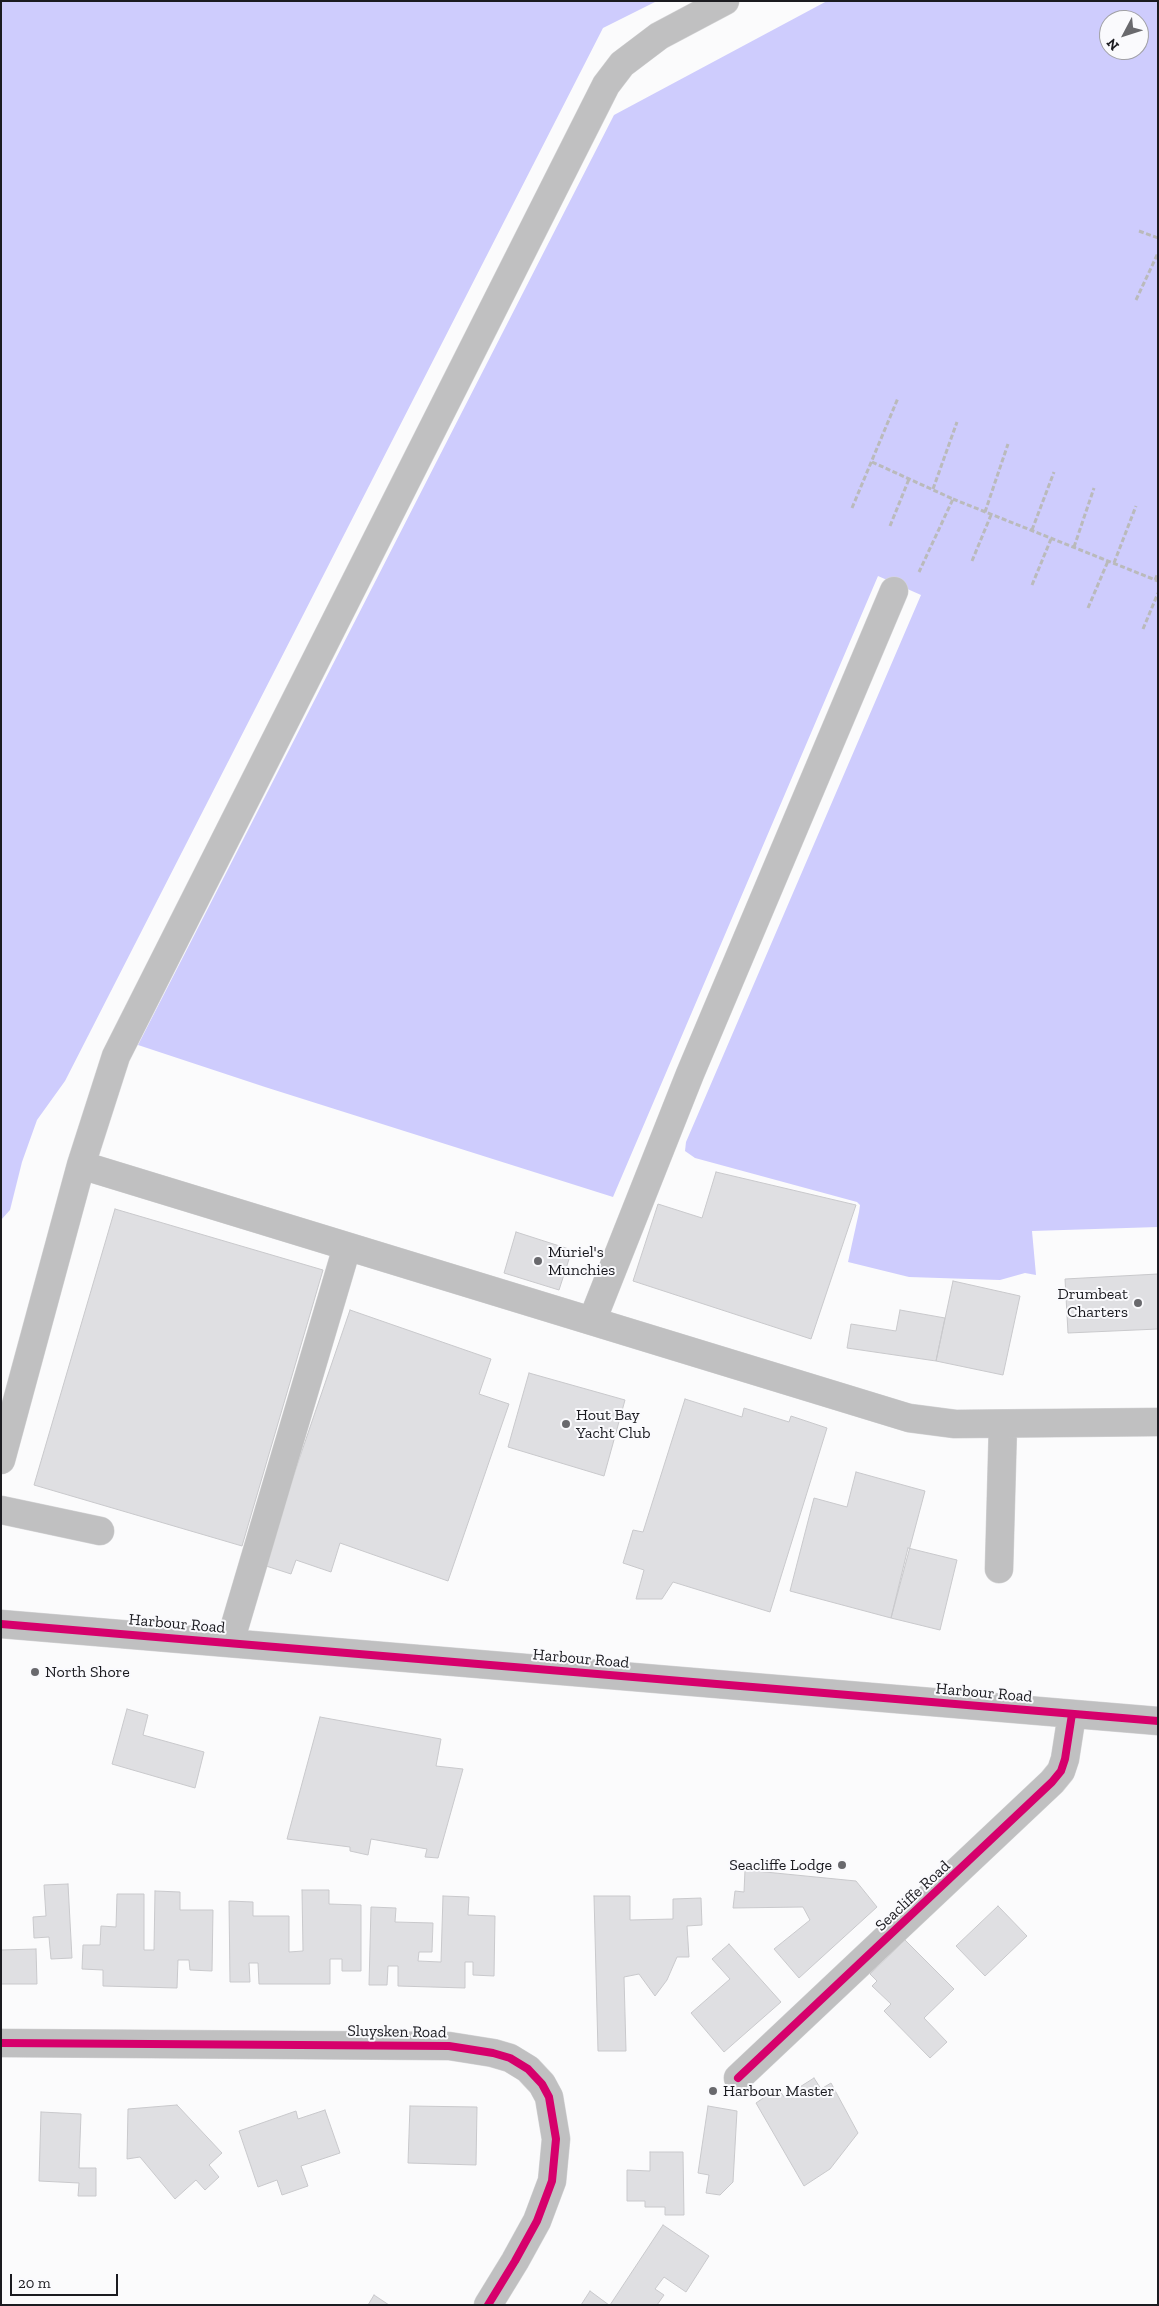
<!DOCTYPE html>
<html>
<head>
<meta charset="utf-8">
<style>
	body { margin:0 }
	#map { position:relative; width:1159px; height:2306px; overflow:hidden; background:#fbfbfc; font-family:"Zilla Slab",serif }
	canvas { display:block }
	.frame { position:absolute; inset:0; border:2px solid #1b1b20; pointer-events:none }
	.north { position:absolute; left:1099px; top:10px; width:50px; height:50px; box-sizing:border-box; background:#fafafd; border:1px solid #a1a1a5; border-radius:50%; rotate:230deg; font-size:14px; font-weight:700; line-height:20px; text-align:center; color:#1b1b20 }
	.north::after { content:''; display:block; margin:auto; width:18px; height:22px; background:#69696d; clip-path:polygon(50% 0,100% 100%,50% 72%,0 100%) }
	.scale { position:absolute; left:10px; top:2274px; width:108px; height:22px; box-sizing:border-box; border:2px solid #1b1b20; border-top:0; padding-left:6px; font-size:15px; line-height:18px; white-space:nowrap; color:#1b1b20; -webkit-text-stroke:4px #fafafd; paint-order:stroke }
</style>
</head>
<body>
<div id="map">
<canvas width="1159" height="2306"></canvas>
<div class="frame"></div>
<div class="north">N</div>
<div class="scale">20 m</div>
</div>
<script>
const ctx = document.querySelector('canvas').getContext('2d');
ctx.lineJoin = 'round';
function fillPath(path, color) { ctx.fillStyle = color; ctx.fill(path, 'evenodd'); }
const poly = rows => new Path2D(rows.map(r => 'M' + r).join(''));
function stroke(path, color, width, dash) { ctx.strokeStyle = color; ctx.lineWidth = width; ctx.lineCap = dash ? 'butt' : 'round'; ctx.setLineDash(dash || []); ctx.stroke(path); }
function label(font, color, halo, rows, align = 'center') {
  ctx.font = font + ' "Zilla Slab",serif'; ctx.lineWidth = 4; ctx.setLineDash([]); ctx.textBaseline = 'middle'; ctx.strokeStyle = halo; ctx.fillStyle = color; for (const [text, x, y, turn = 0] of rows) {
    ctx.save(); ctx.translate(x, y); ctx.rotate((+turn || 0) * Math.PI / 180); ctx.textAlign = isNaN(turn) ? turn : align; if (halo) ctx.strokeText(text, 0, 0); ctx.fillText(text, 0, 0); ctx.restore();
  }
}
const water = poly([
	[1,1,657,1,603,28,65,1081,37,1120,22,1162,10,1210,1,1220],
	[827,1,1158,1,1158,1227,1032,1231,1036,1275,1025,1273,1000,1280,909,1277,848,1262,859,1212,860,1205,857,1202,695,1158,685,1151,686,1142,921,595,878,576,613,1197,265,1087,138,1045,614,115],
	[1109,20,1139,20,1139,50,1109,50]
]);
const building = poly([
	[716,1172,856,1205,811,1339,633,1281,658,1204,702,1218,716,1172],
	[115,1209,323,1270,242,1546,34,1485,115,1209],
	[516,1232,572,1250,559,1290,504,1273,516,1232],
	[1158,1274,1158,1329,1068,1333,1065,1279,1158,1274],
	[953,1281,1020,1296,1003,1375,936,1361,953,1281],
	[350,1310,491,1359,479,1394,509,1404,448,1581,340,1543,331,1572,296,1560,291,1574,263,1565,350,1310],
	[900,1310,945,1318,936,1361,847,1348,851,1324,896,1331,900,1310],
	[529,1373,625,1400,604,1476,508,1447,529,1373],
	[685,1399,742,1417,744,1408,789,1422,791,1416,827,1428,770,1612,673,1582,662,1599,636,1599,644,1570,623,1563,633,1530,643,1532,685,1399],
	[856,1472,925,1491,891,1618,790,1591,814,1498,847,1507,856,1472],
	[908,1548,957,1560,940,1630,891,1618,908,1548],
	[127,1709,148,1715,143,1735,204,1752,195,1788,112,1764,127,1709],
	[320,1717,441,1739,436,1766,463,1769,438,1858,425,1857,427,1849,371,1839,368,1855,350,1851,350,1847,287,1839,320,1717],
	[745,1870,856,1881,877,1907,799,1978,774,1949,810,1920,803,1907,733,1908,735,1891,744,1892,745,1870],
	[68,1884,72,1958,51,1959,49,1937,34,1938,33,1917,46,1916,44,1885,68,1884],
	[302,1890,329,1890,329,1904,361,1905,361,1971,342,1971,342,1959,330,1959,330,1984,259,1984,258,1963,249,1963,250,1982,230,1982,229,1901,253,1902,253,1916,289,1916,289,1952,303,1951,302,1890],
	[155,1891,180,1892,180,1910,213,1910,212,1971,190,1970,189,1960,178,1960,177,1988,103,1986,103,1970,82,1969,83,1945,100,1945,101,1926,116,1927,117,1894,144,1894,144,1950,154,1950,155,1891],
	[443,1896,469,1897,468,1915,495,1916,494,1976,473,1975,473,1962,465,1962,465,1988,398,1986,398,1966,388,1966,387,1985,369,1985,371,1907,396,1908,395,1922,433,1923,432,1952,419,1952,418,1961,441,1962,443,1896],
	[594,1896,630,1896,630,1920,673,1919,673,1899,701,1898,702,1925,687,1926,689,1957,677,1957,667,1980,655,1996,639,1974,624,1977,626,2051,598,2051,594,1896],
	[998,1906,1027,1936,985,1976,956,1946,998,1906],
	[905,1940,954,1989,924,2018,947,2042,930,2058,884,2011,891,2004,872,1986,877,1981,870,1974,905,1940],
	[729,1944,781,2002,724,2052,691,2013,730,1979,712,1959,729,1944],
	[36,1949,37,1984,1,1984,1,1950,36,1949],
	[814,2078,821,2089,831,2083,858,2133,830,2169,804,2186,756,2103,778,2088,784,2097,814,2078],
	[177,2105,222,2153,209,2165,219,2177,205,2190,196,2180,175,2199,140,2157,127,2159,128,2109,177,2105],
	[410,2106,477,2107,476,2165,408,2163,410,2106],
	[708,2106,737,2111,733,2182,720,2195,706,2193,709,2175,698,2173,708,2106],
	[325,2110,340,2153,301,2166,308,2186,282,2195,277,2180,258,2187,239,2131,296,2111,298,2119,325,2110],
	[41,2112,81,2114,79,2168,96,2168,96,2196,78,2196,79,2183,39,2181,41,2112],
	[650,2152,683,2152,684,2215,665,2215,665,2207,645,2207,645,2201,627,2201,627,2170,650,2171,650,2152],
	[663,2225,709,2256,686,2292,664,2277,655,2289,664,2295,657,2305,610,2305,663,2225],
	[590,2291,609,2305,581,2305,590,2291],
	[374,2295,389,2305,368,2305,374,2295]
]);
const path = poly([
	[1139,231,1158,238],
	[1136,300,1158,253],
	[872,462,953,499,919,572],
	[933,489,957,422],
	[953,499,1158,581],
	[852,508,898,398],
	[985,512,1008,444],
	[890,526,909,479],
	[1032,530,1054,472],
	[1074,547,1094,488],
	[972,561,991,515],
	[1114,563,1136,506],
	[1155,580,1158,573],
	[1032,585,1051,539],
	[1088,608,1108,561],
	[1143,629,1158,593]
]);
const minor = poly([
	[81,1165,909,1418,955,1424,1158,1422],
	[592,1321,690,1074,894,591],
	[1,1460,81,1165,116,1056,606,85,622,64,659,36,725,1],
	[1,1510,100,1531],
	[999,1569,1003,1424],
	[1,1624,1158,1721],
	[230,1642,347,1247],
	[1,2043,449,2046,493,2053,510,2058,528,2069,542,2084,549,2097,556,2139,552,2181,537,2221,515,2261,488,2305],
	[738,2078,1052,1782,1061,1771,1065,1759,1072,1714]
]);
const cycleway = poly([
	[1,1624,1158,1721],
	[1,2043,449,2046,493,2053,510,2058,528,2069,542,2084,549,2097,556,2139,552,2181,537,2221,515,2261,488,2305],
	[738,2078,1052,1782,1061,1771,1065,1759,1072,1714]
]);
const markers = [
	[538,1261,5,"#69696d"],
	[1138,1303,5,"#69696d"],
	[566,1424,5,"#69696d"],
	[35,1672,5,"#69696d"],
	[842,1865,5,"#69696d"],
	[713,2091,5,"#69696d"]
];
const poiNames = [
	["Muriel's",548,1252],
	["Munchies",548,1270],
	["Drumbeat",1128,1294,"right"],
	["Charters",1128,1312,"right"],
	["Hout Bay",576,1415],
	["Yacht Club",576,1433],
	["North Shore",45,1672],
	["Seacliffe Lodge",832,1865,"right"],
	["Harbour Master",723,2091]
];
const streetNames = [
	["Harbour Road",177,1624,5],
	["Harbour Road",581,1659,5],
	["Harbour Road",984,1693,5],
	["Seacliffe Road",913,1896,-43],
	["Sluysken Road",397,2032,1]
];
fillPath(water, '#ceccfd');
fillPath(building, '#dfdfe2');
stroke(building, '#c9c9cc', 1);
stroke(minor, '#d7d7d9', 29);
stroke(path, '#bababb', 3, [5, 2.5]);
stroke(minor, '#c0c0c1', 28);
stroke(cycleway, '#d6006c', 8);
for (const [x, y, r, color] of markers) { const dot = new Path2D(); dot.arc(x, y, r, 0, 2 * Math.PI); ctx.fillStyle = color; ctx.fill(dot); stroke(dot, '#fafafd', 2); }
label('16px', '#1b1b20', '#fafafd', poiNames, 'left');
label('16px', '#1b1b20', '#fafafd', streetNames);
</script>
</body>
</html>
